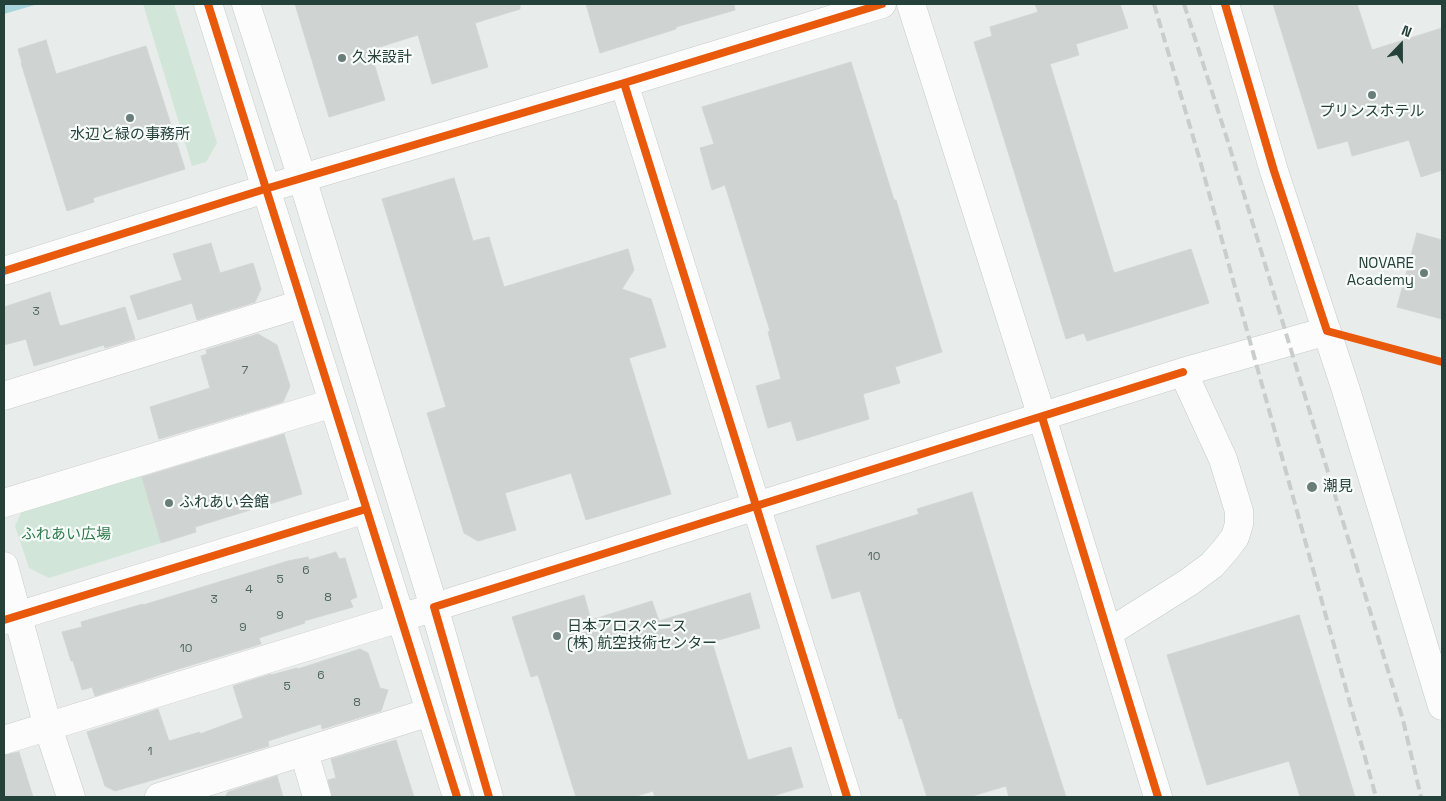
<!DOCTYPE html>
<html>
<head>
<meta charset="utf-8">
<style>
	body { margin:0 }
	#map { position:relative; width:1446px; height:801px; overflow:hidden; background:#e8edeb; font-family:"Space Grotesk",sans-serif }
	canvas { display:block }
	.frame { position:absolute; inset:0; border:5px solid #24423a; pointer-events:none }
	.north { position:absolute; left:1376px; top:20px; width:50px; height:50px; -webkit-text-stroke:4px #f7fbf9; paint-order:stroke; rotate:22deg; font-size:14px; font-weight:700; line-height:20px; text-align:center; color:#24423a }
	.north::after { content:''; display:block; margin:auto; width:18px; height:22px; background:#24423a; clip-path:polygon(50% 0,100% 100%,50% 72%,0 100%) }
</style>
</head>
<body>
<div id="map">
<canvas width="1446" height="801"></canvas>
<div class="frame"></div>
<div class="north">N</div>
</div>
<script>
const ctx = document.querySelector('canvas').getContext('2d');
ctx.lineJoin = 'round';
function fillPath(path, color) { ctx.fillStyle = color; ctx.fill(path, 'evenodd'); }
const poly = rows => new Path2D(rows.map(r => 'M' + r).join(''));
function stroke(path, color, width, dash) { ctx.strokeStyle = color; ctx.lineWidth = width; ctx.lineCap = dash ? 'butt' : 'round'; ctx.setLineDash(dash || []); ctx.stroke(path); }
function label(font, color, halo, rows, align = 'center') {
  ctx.font = font + ' "Space Grotesk","Noto Sans JP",sans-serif'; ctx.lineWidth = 4.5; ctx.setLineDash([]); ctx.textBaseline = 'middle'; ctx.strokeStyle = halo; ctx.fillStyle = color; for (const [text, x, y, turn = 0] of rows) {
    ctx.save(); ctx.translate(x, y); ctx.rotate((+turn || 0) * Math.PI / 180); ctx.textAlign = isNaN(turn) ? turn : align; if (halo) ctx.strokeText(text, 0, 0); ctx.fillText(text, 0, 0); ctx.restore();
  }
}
const green = poly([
	[143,4,174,4,217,143,206,162,192,166],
	[142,475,161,543,49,578,29,568,15,526,22,511]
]);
const water = poly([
	[4,4,38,4,4,14]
]);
const building = poly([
	[295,4,520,4,520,9,475,23,488,67,432,84,418,35,370,50,385,100,329,117,295,4],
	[586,4,734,4,735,10,676,27,676,29,600,53,586,4],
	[1035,4,1120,4,1128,28,1076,44,1079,55,1050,64,1114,273,1191,249,1209,303,1087,341,1084,333,1066,339,974,42,992,36,990,27,1038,12,1035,4],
	[1273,4,1357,4,1372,50,1442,28,1442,170,1421,177,1409,140,1352,156,1348,141,1318,149,1273,4],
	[46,40,56,74,146,46,185,169,93,198,94,202,67,211,21,63,22,63,18,49,46,40],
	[851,62,894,200,896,200,942,352,895,367,900,383,863,394,869,419,797,441,791,421,768,428,756,386,781,379,768,332,770,331,725,185,712,190,700,148,714,144,702,107,851,62],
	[454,178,473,241,489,237,504,287,628,249,634,270,622,289,651,299,666,347,629,358,671,494,586,520,571,473,505,493,516,530,478,541,464,533,427,413,446,407,382,199,454,178],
	[1417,233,1442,240,1442,319,1397,307,1417,233],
	[211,243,220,273,253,263,261,289,255,302,197,320,192,303,138,320,130,296,182,280,173,254,211,243],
	[50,292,59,324,61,326,125,307,135,339,105,348,104,345,34,366,26,339,4,345,4,307,50,292],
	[258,334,277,345,290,386,283,402,159,439,150,407,210,388,201,356,207,354,206,350,258,334],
	[284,434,302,494,195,527,196,532,161,543,142,477,284,434],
	[972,492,1030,684,1066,797,1009,797,1006,786,969,797,927,797,902,718,899,719,860,591,832,599,816,546,919,514,917,509,972,492],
	[336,552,339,559,345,558,357,597,350,600,353,607,304,621,305,623,259,638,261,644,175,670,95,696,92,687,82,690,73,661,71,661,62,632,82,627,81,622,143,604,143,605,288,561,308,557,309,560,336,552],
	[750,593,760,628,712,642,748,760,791,747,803,787,769,797,655,797,653,791,634,797,576,797,538,675,531,677,512,617,584,595,591,620,652,601,659,621,750,593],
	[1299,615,1355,797,1300,797,1289,761,1207,785,1167,655,1299,615],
	[360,649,368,653,380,688,388,690,381,711,322,729,321,724,268,741,269,746,115,791,105,786,87,732,158,709,169,741,200,732,200,734,243,718,233,686,271,674,271,675,297,668,298,669,360,649],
	[396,740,414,797,332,797,328,780,336,778,331,759,396,740],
	[19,752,33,797,4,797,4,755,19,752],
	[277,776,283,797,225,797,228,792,277,776]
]);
const street = poly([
	[4,396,301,304],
	[4,503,333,403],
	[4,566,48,727,71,797],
	[4,620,366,509],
	[4,740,400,618],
	[304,752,317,797],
	[159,797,430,712]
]);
const secondary = poly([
	[208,4,457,797],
	[246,4,302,178,434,607,489,797],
	[911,4,1042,417,1158,797],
	[1225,4,1274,171,1346,390,1442,706],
	[624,83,847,797],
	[4,271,265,189,624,83,882,4],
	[400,618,1183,372,1327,331],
	[1108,633,1189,582,1212,565,1226,549,1235,537,1239,524,1239,511,1223,459,1183,372]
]);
const rail = poly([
	[1154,4,1199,157,1376,797],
	[1184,4,1229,145,1403,720,1421,797]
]);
const cycleway = poly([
	[208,4,457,797],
	[1225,4,1274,171,1327,331,1442,362],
	[624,83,847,797],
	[4,271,265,189,624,83,882,4],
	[1042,417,1158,797],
	[4,620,366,509],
	[489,797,434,607,1183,372]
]);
const markers = [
	[342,58,5,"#697e78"],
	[1372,95,5,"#697e78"],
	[130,118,5,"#697e78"],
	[1424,273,5,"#697e78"],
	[1312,487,6,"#697e78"],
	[169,503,5,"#697e78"],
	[557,636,5,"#697e78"]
];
const numberNames = [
	["3",36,312],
	["7",245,371],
	["10",874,557],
	["6",306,571],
	["5",280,580],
	["4",249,590],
	["8",328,598],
	["3",214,600],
	["9",280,616],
	["9",243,628],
	["10",186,649],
	["6",321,676],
	["5",287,687],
	["8",357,703],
	["1",150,752]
];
const poiNames = [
	["久米設計",352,58],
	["プリンスホテル",1372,112,"center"],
	["水辺と緑の事務所",130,135,"center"],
	["NOVARE",1414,264,"right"],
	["Academy",1414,281,"right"],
	["潮見",1323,487],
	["ふれあい会館",179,503],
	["日本アロスペース",567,627],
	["(株) 航空技術センター",567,644]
];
const parkNames = [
	["ふれあい広場",66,535]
];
fillPath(green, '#d1e6d8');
fillPath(water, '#a9d4db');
fillPath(building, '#cfd4d2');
stroke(building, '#d1d6d4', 1);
stroke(street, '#c5cac8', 29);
stroke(secondary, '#c3cbc8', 29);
stroke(street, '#fcfcfc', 28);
stroke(secondary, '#fcfcfc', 28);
stroke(rail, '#c9cdcc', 4, [10, 5]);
stroke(cycleway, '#e8590c', 8);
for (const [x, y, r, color] of markers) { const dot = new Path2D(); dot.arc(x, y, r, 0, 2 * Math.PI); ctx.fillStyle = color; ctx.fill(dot); stroke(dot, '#f7fbf9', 2); }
label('12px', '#506761', null, numberNames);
label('15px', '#24423a', '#f7fbf9', poiNames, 'left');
label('15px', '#2d7a4b', '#f7fbf9', parkNames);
</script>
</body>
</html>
